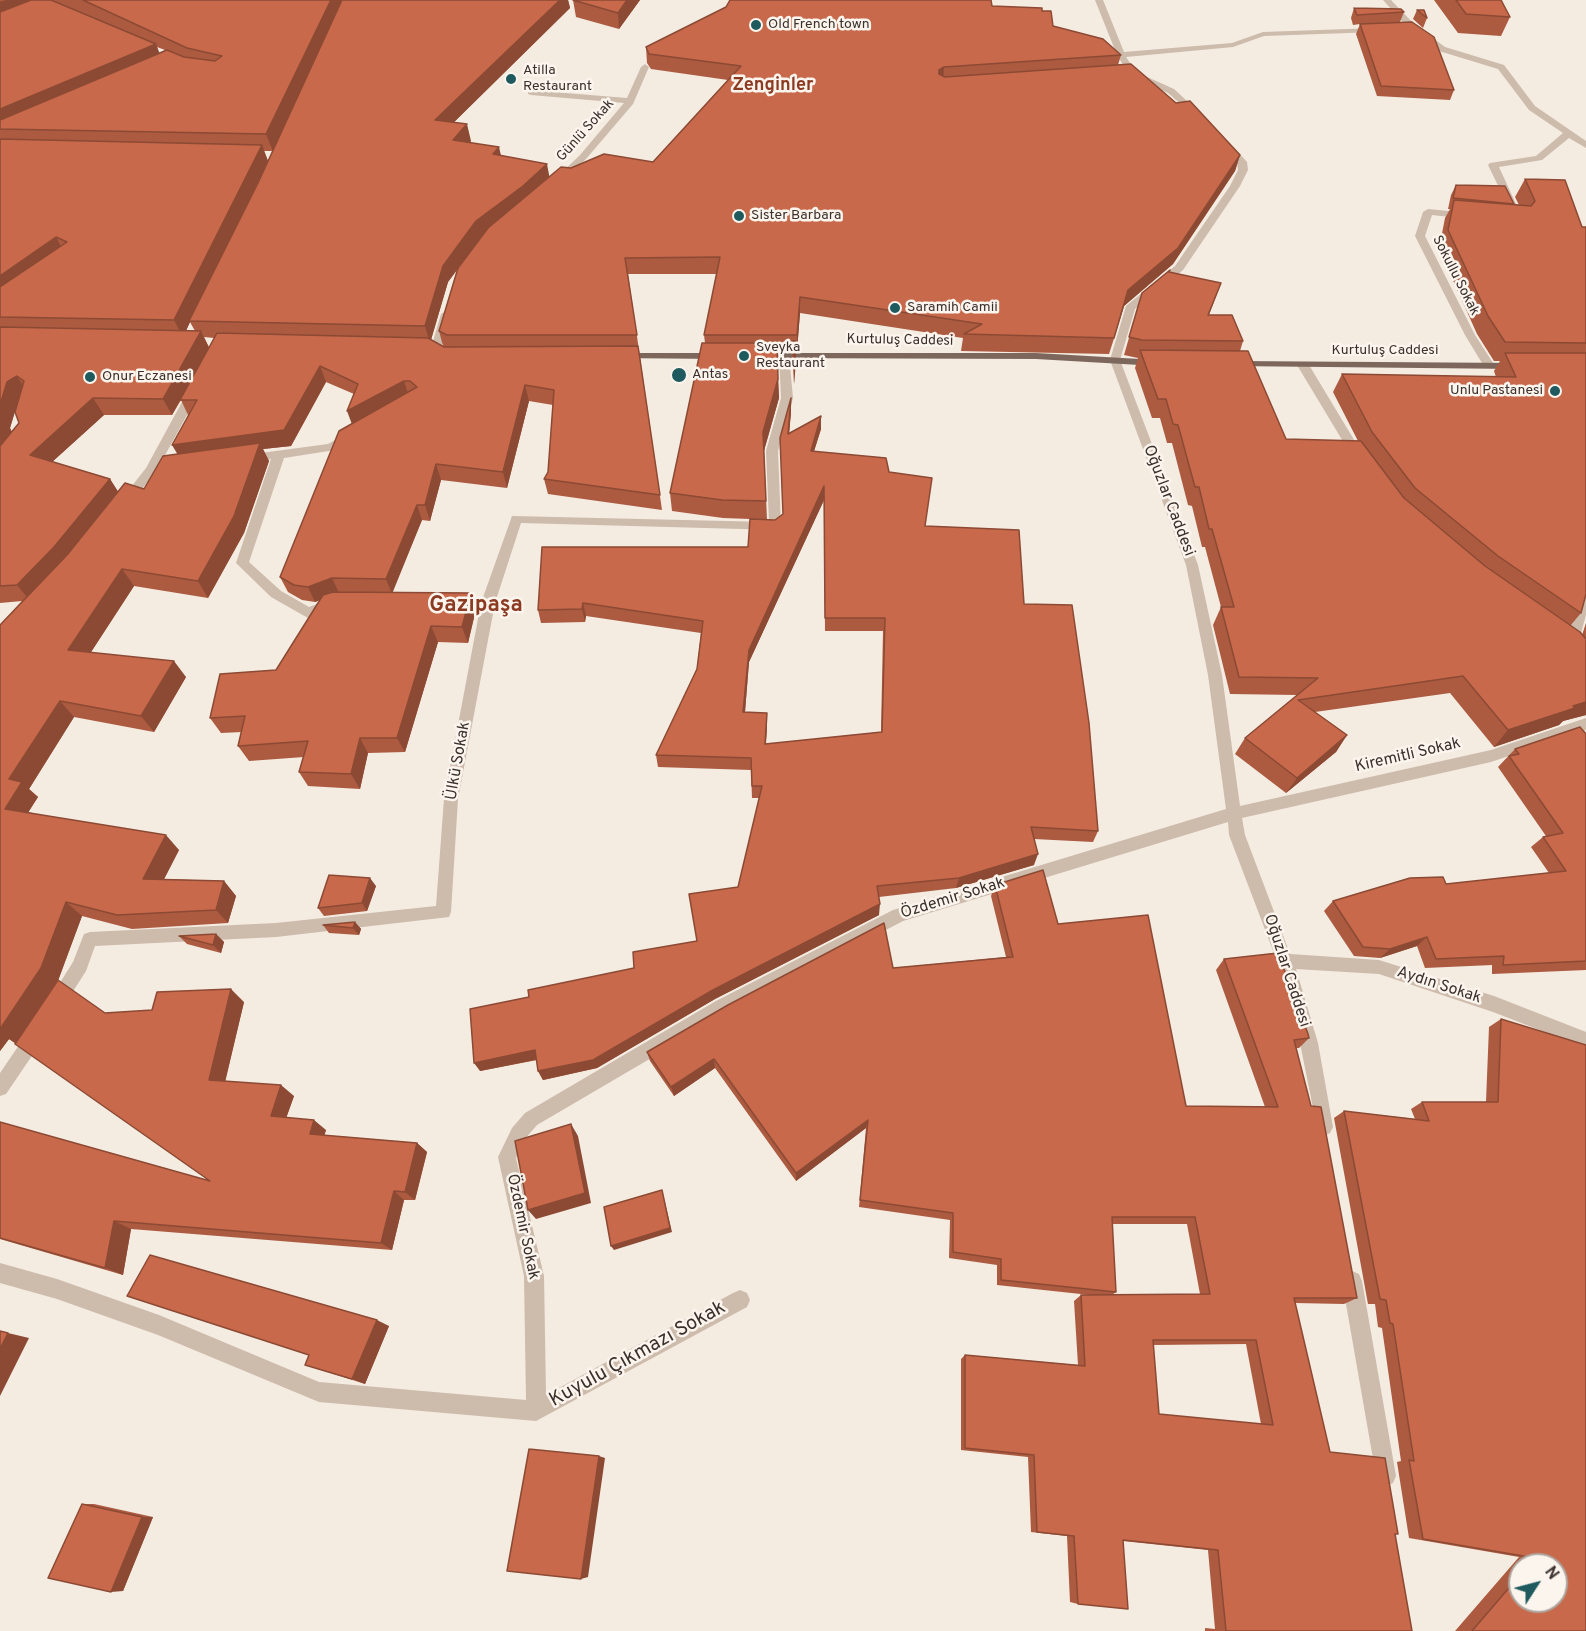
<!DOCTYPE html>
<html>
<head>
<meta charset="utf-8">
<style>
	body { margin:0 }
	#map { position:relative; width:1586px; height:1631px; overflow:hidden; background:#f4ebe1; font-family:Overpass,sans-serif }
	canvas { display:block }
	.north { position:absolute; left:1508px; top:1553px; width:60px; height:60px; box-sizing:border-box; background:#fbf5ee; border:2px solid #aea6a0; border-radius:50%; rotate:54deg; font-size:16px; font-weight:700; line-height:24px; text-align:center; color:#3b302b }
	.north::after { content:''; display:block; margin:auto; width:21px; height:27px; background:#1f5a5e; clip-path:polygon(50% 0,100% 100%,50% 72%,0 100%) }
</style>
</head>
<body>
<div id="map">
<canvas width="1586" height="1631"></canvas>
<div class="north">N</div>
</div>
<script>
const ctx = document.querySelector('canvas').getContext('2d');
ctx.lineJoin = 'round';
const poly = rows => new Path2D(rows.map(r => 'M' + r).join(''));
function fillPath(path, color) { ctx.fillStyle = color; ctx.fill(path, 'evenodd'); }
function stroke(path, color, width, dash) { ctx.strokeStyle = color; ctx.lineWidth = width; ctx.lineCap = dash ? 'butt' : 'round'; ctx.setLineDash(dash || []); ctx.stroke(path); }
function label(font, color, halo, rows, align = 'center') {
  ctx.font = font + ' Overpass,sans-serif'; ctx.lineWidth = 5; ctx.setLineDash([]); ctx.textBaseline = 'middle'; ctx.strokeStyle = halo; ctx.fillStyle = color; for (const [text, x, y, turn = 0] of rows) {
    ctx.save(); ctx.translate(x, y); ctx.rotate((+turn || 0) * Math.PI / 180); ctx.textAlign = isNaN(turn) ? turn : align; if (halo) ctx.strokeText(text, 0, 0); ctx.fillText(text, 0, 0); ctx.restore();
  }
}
const street = poly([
	[1095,0,1103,0,1124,52,1232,43,1263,32,1376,28,1380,30,1376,32,1264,36,1233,47,1126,57,1136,72,1174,89,1200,113,1201,115,1197,118,1168,93,1130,76,1117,55,1095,0],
	[1383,0,1391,0,1414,24,1445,47,1504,65,1535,106,1586,141,1586,148,1569,138,1542,160,1499,167,1516,204,1508,206,1488,165,1490,163,1536,156,1563,133,1529,110,1498,69,1439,51,1408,28,1383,0],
	[645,64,649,67,633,104,586,159,560,184,554,184,554,180,580,155,624,103,531,95,528,94,528,90,627,98,641,67,645,64],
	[1228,141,1247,162,1248,170,1240,186,1183,270,1135,309,1120,360,1198,565,1222,675,1240,806,1491,750,1586,718,1586,730,1491,762,1242,818,1245,835,1290,954,1379,960,1494,996,1586,1032,1586,1048,1493,1012,1379,974,1296,969,1318,1043,1333,1127,1330,1133,1324,1136,1318,1133,1300,1043,1277,961,1229,835,1228,822,903,921,728,1013,537,1125,524,1140,516,1158,544,1276,546,1395,733,1293,740,1290,747,1293,750,1300,747,1307,536,1421,319,1402,158,1335,57,1299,0,1283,0,1263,57,1279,159,1315,319,1382,526,1400,524,1276,498,1157,512,1128,525,1113,716,1001,893,910,1226,809,1208,675,1186,565,1110,360,1126,306,1175,266,1230,186,1238,170,1237,162,1223,144,1228,141],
	[1428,209,1468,213,1473,216,1468,219,1432,215,1425,236,1475,335,1495,366,1493,368,1485,368,1465,335,1415,236,1423,212,1428,209],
	[446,311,451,314,441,348,436,351,432,350,431,348,441,314,446,311],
	[784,352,789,355,793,398,778,451,781,527,779,530,521,523,495,603,458,799,451,912,449,917,276,937,95,946,86,971,63,1007,57,1010,51,1007,49,1002,51,997,73,962,84,934,90,932,276,923,436,906,444,799,481,603,512,516,769,522,766,451,781,398,779,355,784,352],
	[1303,362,1309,365,1365,458,1363,461,1359,462,1353,458,1297,365,1303,362],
	[194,387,200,391,157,470,129,506,121,506,121,500,146,468,188,391,194,387],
	[350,432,354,433,354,439,335,450,284,458,249,562,281,591,309,607,333,598,340,603,338,606,308,618,271,597,236,563,271,459,246,463,240,459,246,455,328,444,350,432],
	[1586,588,1586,615,1578,644,1571,649,1564,644,1579,593,1586,588],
	[36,1027,42,1029,44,1035,42,1041,6,1094,0,1096,0,1073,30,1029,36,1027],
	[1352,1271,1359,1274,1362,1281,1396,1476,1393,1483,1386,1486,1379,1483,1376,1476,1342,1281,1345,1274,1352,1271]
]);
const primary = poly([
	[620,353,719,353,724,356,719,359,616,358,616,354,620,353],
	[758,353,1036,353,1157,360,1163,363,1157,366,1036,359,754,358,754,354,758,353],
	[1235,361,1517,363,1523,366,1517,369,1231,366,1229,364,1235,361]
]);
const wall = poly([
	[0,0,568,0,570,8,453,123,471,141,469,143,549,177,571,168,653,162,728,80,651,69,647,63,646,47,992,6,1042,11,1053,26,1121,55,1118,65,1176,103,1240,155,1235,171,1173,264,1124,306,1109,354,961,351,963,338,800,313,797,351,796,351,794,384,792,351,777,351,779,398,764,450,767,520,775,520,783,514,791,398,791,412,789,433,821,429,814,451,889,472,925,526,1024,604,1098,831,1093,842,1034,839,1034,865,956,888,879,897,879,915,715,999,597,1068,543,1080,538,1071,537,1060,480,1071,529,997,634,968,697,941,738,887,760,798,752,798,751,770,658,767,656,755,697,669,701,633,586,616,585,622,541,623,538,610,748,547,750,519,723,518,672,511,670,493,705,343,704,335,717,274,628,274,662,510,548,494,544,479,548,472,553,405,529,401,507,488,441,480,430,521,422,520,392,592,471,593,476,609,468,643,438,642,405,752,368,753,360,789,308,786,299,772,304,757,249,761,238,746,242,732,221,733,210,718,276,670,320,600,315,602,302,600,288,592,280,577,352,424,354,394,326,382,291,446,263,449,269,461,244,533,208,598,134,586,91,652,186,677,154,732,74,717,29,789,38,797,28,812,179,850,164,879,224,881,236,896,228,923,132,929,82,916,58,980,105,1013,152,1010,244,1002,225,1081,294,1096,286,1118,326,1130,324,1135,417,1143,427,1152,415,1200,404,1200,392,1250,131,1229,123,1275,0,1239,0,1122,210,1181,9,1039,0,1051,0,625,22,601,0,603],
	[157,47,165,50,159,53],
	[317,55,258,183,234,232,268,161,264,151,273,151],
	[457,270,439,331,443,346,431,340,448,282],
	[190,322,195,331,186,331],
	[204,337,214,338,209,347],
	[19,398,19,423,12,432,10,428],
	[181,400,188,415,177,454,144,489,118,492,110,479,52,462,104,415,172,415],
	[824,500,825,631,883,631,881,732,766,744,767,725,745,712,749,662],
	[573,0,640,0,619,29,576,17],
	[1434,0,1501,0,1510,17,1501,36,1458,33],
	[1354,8,1404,12,1400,22,1454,90,1450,100,1377,96,1356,34,1360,24,1353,25,1351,18],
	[1417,10,1427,18,1423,28,1413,19],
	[1525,179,1582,227,1586,227,1586,594,1581,613,1570,626,1582,635,1586,623,1586,715,1563,721,1559,725,1494,747,1450,693,1315,712,1347,735,1336,752,1286,793,1235,754,1245,738,1297,695,1230,694,1213,625,1221,607,1205,547,1202,547,1192,506,1188,505,1172,443,1167,443,1160,418,1152,418,1135,368,1138,358,1124,355,1142,293,1170,270,1170,273,1221,283,1209,315,1243,341,1240,351,1286,439,1358,441,1333,392,1342,374,1496,377,1494,371,1500,361,1494,361,1477,334,1439,249,1445,218,1450,209,1448,209,1451,195,1456,185,1519,205,1515,197],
	[1586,734,1586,970,1492,974,1492,965,1425,968,1417,946,1380,958,1354,956,1324,911,1333,901,1446,884,1549,873,1531,847,1543,837,1546,836,1498,767,1515,749],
	[995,885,1058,924,1186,1106,1265,1107,1216,970,1224,959,1309,1038,1299,1048,1296,1048,1357,1298,1344,1304,1295,1303,1330,1452,1395,1534,1412,1631,1205,1631,1205,1628,1215,1629,1208,1550,1123,1541,1078,1604,1070,1602,1067,1536,1031,1532,1028,1457,961,1450,961,1359,965,1355,1078,1365,1074,1301,1081,1295,1090,1295,997,1285,997,1265,949,1258,950,1220,859,1207,866,1128,796,1181,715,1068,674,1096,650,1061,647,1052,893,968,1006,957,991,896],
	[1112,1224,1187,1224,1200,1294,1112,1295,1116,1292],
	[1246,1344,1261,1424,1159,1414,1153,1345],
	[376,886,367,911,324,916,318,908],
	[355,922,361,929,359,935,329,933,323,925],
	[216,934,224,942,221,953,187,944,179,936],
	[1501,1019,1586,1631,1455,1631,1519,1557,1409,1538,1397,1462,1401,1461,1382,1328,1378,1327,1375,1304,1368,1304,1334,1118,1344,1111,1415,1119,1411,1109,1422,1102,1486,1102,1489,1027],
	[1520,1565,1556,1565,1520,1601],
	[127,1296,389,1326,365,1384,318,1369,309,1355],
	[82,1504,94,1504,153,1517,123,1591]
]);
const shadedWall = poly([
	[6,0,33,0,0,22,0,2],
	[331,0,343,0,273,151,266,134],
	[560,0,568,0,570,8,439,137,435,120],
	[627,0,640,0,619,29,618,13],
	[156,44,162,60,0,129,0,109],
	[944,67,943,83,938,86,939,70],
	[467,124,471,141,457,157,453,140],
	[262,145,268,161,191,321,189,321,190,322,183,337,174,320],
	[499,147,503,164,493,154],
	[1240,155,1235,171,1173,264,1124,306,1109,354,1128,290],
	[547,164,550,180,480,238,448,282,430,343,425,326,443,266,476,221],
	[56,237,65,254,0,300,0,276],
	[800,297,800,313,797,351,797,335],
	[201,331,209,348,172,415,163,399],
	[796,341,796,362,794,384,794,363],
	[320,366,326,382,291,446,263,449,269,461,244,533,208,598,198,581,181,460,172,445],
	[17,376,28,393,19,398,10,428,14,438,0,455,0,405,7,382],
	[778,379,779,398,764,451,763,432],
	[404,381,409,397,353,427,347,411],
	[525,385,529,401,507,488,503,472],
	[93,398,104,415,41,472,30,455],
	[791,398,791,412,788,447,788,434],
	[821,416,821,429,810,464,811,451],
	[436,464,441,480,430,521,425,505],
	[110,479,121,496,30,601,17,585],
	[824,486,824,500,749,662,744,724,743,712,749,650],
	[417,505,422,520,392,594,386,579],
	[122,569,134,586,82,666,68,650],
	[332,578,339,593,315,602,308,587],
	[471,593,476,609,468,643,462,627],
	[583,603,586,616,585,622,582,609],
	[431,626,438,642,405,752,397,738],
	[174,661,186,677,154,732,141,716],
	[60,701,74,717,29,789,38,797,21,824,5,809,9,779],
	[1586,702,1586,715,1563,721,1559,725,1494,747,1508,730,1573,706],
	[767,713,767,725,765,756,765,744],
	[1347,735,1336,752,1286,793,1297,778],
	[360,738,368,753,360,789,351,774],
	[166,835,179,850,157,893,143,879],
	[1038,854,1034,865,956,888,959,878],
	[370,878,376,886,367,911,362,903],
	[224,881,236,896,228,923,216,910],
	[66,902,82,916,58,981,17,1044,9,1039,0,1051,0,1029],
	[880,904,879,915,715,999,597,1068,543,1080,538,1071,713,990],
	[355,922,361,929,359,935,353,928],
	[216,934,224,942,221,953,213,945],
	[1427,937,1417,946,1380,958,1390,949],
	[231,989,244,1002,223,1091,209,1080],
	[535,1050,540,1059,480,1071,474,1063],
	[714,1059,715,1068,674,1096,671,1087],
	[281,1085,294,1096,283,1127,271,1116],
	[314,1120,326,1130,322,1144,310,1134],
	[868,1120,866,1128,796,1181,796,1173],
	[571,1124,578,1136,591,1203,536,1219,528,1210],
	[417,1143,427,1152,415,1200,405,1192],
	[662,1190,672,1232,614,1250,611,1246],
	[394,1191,404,1200,392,1250,381,1243],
	[114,1221,131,1229,123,1275,105,1268],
	[377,1320,389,1326,365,1384,352,1379],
	[8,1333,29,1338,0,1396,0,1349],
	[599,1456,605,1458,588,1577,581,1579],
	[142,1517,153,1517,123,1591,111,1592]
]);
const building = poly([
	[31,0,51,0,156,44,0,109,0,12,31,0],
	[83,0,331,0,266,134,0,129,0,120,167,50,184,57,215,61,222,56,187,48,83,0],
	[342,0,560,0,435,120,467,124,453,140,499,147,493,154,547,164,523,186,476,221,443,266,425,326,189,321,258,183,342,0],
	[573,0,627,0,618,13,573,0],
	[730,0,991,0,992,6,1042,8,1042,11,1051,11,1053,26,1103,39,1121,55,944,67,939,70,939,74,945,77,1131,64,1176,103,1190,101,1240,155,1178,248,1128,290,1114,338,964,334,982,324,800,297,797,335,704,335,720,257,625,258,637,335,447,335,439,331,458,268,488,228,561,167,571,168,604,154,653,162,741,66,649,54,646,47,726,7,730,0],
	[1456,0,1501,0,1510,17,1466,14,1456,0],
	[1354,8,1401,9,1404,12,1357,15,1354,8],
	[1417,10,1424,10,1427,18,1417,10],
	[1412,22,1434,37,1454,90,1381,86,1360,24,1412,22],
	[0,139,262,145,174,320,0,317,0,287,67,242,56,237,0,276,0,139],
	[1525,179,1565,180,1582,227,1586,227,1586,343,1505,342,1488,316,1448,230,1454,200,1531,206,1535,201,1525,179],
	[1456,185,1505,186,1514,204,1453,198,1456,185],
	[1170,270,1169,272,1221,283,1208,315,1232,315,1243,341,1142,340,1129,337,1142,293,1170,270],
	[0,327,201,331,163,399,93,398,30,455,110,479,54,547,17,585,0,586,0,446,19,423,15,412,24,381,17,376,7,382,0,405,0,327],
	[217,333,428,338,444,347,638,346,660,495,544,479,548,472,554,390,525,385,503,472,436,464,425,505,417,505,386,579,332,578,308,587,294,585,280,577,339,431,417,387,410,381,404,381,347,411,358,384,320,366,284,430,172,445,197,400,180,400,217,333],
	[792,341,796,341,794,363,792,341],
	[702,343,777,343,778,379,763,432,766,501,722,500,670,493,702,343],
	[1140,350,1248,351,1286,439,1361,441,1404,498,1485,566,1580,632,1586,639,1586,702,1573,706,1575,708,1508,730,1463,676,1298,700,1347,735,1297,778,1245,738,1318,678,1239,677,1221,607,1234,607,1212,529,1209,529,1199,487,1195,487,1178,425,1173,424,1166,399,1158,399,1140,350],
	[1505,353,1586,353,1586,594,1581,613,1498,556,1415,488,1372,432,1342,374,1516,377,1505,353],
	[791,398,788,434,821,416,811,451,886,458,889,472,932,478,925,526,1019,530,1024,604,1072,605,1089,723,1098,831,1031,827,1038,854,959,878,877,886,880,904,713,990,593,1060,538,1071,535,1050,474,1063,470,1009,529,997,528,990,634,968,633,952,697,941,689,894,738,887,762,786,752,786,751,758,656,755,697,669,703,621,583,603,582,609,538,610,542,547,748,547,750,519,775,520,783,514,780,438,791,398],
	[824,486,825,618,885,618,882,732,765,744,767,713,743,712,749,650,824,486],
	[260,443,234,516,198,581,122,569,68,650,174,661,141,716,60,701,9,779,22,782,5,809,166,835,143,879,224,881,216,910,117,915,66,902,41,968,0,1029,0,625,67,555,125,483,144,489,163,456,260,443],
	[333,592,471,593,462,627,431,626,397,738,360,738,351,774,299,772,308,741,238,746,245,716,210,718,220,674,276,670,323,595,333,592],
	[1580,727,1586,734,1586,961,1503,965,1504,956,1436,959,1427,937,1390,949,1363,947,1333,901,1410,878,1443,877,1446,884,1566,871,1543,837,1563,833,1509,756,1519,754,1515,749,1580,727],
	[1043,870,1058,924,1148,915,1186,1106,1278,1107,1224,959,1278,953,1308,1034,1309,1038,1294,1040,1311,1106,1321,1107,1357,1298,1294,1298,1330,1452,1385,1458,1398,1534,1395,1534,1412,1631,1226,1631,1218,1550,1123,1540,1128,1609,1078,1604,1074,1536,1037,1532,1034,1455,965,1448,965,1355,1085,1366,1081,1295,1210,1294,1195,1217,1112,1217,1116,1292,1001,1280,1001,1259,953,1252,953,1213,860,1200,868,1120,796,1173,714,1059,671,1087,647,1052,728,1005,884,923,893,968,1013,957,995,885,1043,870],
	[1153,1340,1256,1340,1273,1425,1159,1414,1153,1340],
	[329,875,370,878,362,903,318,908,329,875],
	[355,922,353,928,323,925,355,922],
	[216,934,213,945,179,936,216,934],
	[58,980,105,1013,152,1010,157,992,231,989,209,1080,281,1085,271,1116,314,1120,310,1134,417,1143,405,1192,394,1191,381,1243,114,1221,105,1268,0,1238,0,1122,210,1181,15,1044,58,980],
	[1501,1019,1586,1045,1586,1631,1472,1631,1520,1575,1520,1601,1556,1601,1556,1565,1529,1565,1535,1558,1423,1539,1409,1460,1414,1461,1393,1324,1390,1323,1386,1300,1380,1299,1344,1111,1429,1121,1422,1102,1498,1102,1501,1019],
	[571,1124,585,1193,528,1210,515,1141,571,1124],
	[662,1190,670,1228,611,1246,604,1207,662,1190],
	[150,1255,377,1320,352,1379,305,1365,309,1355,127,1296,150,1255],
	[0,1331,8,1333,0,1349,0,1331],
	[529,1449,599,1456,581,1579,507,1571,529,1449],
	[82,1504,142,1517,111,1592,48,1578,82,1504]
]);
const markers = [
	[756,25,6,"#1f5a5e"],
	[511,79,6,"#1f5a5e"],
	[739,216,6,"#1f5a5e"],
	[895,308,6,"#1f5a5e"],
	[744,356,6,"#1f5a5e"],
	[679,375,8,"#1f5a5e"],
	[90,377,6,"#1f5a5e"],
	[1555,391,6,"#1f5a5e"]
];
const farPoinames = [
	["Old French town",768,25],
	["Atilla",523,71],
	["Restaurant",523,87],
	["Sister Barbara",751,216],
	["Saramih Camii",907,308],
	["Sveyka",756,348],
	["Restaurant",756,364],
	["Antas",692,375],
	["Onur Eczanesi",102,377],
	["Unlu Pastanesi",1543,391,"right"]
];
const farStreetnames = [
	["Günlü Sokak",586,131,-48],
	["Sokullu Sokak",1455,276,63],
	["Kurtuluş Caddesi",900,341,1],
	["Kurtuluş Caddesi",1385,351]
];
const streetNames = [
	["Oğuzlar Caddesi",1168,501,69],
	["Kiremitli Sokak",1408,756,-13],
	["Ülkü Sokak",459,761,-80],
	["Özdemir Sokak",953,899,-17],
	["Oğuzlar Caddesi",1286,971,72],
	["Aydın Sokak",1439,986,18],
	["Özdemir Sokak",522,1227,78]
];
const farDistrictnames = [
	["Zenginler",773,86]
];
const nearStreetnames = [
	["Kuyulu Çıkmazı Sokak",638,1355,-29]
];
const districtNames = [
	["Gazipaşa",476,607]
];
fillPath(street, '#cdbbac');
fillPath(primary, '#7d675c');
fillPath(wall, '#ac5a40');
fillPath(shadedWall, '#8c4a34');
fillPath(building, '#c8694b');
stroke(building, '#8c4a34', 1.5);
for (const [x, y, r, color] of markers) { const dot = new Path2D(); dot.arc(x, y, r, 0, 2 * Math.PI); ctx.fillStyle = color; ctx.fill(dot); stroke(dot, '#fbf5ee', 2); }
label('14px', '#3b302b', '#fbf5ee', farPoinames, 'left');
label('14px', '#3b302b', '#fbf5ee', farStreetnames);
label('16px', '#3b302b', '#fbf5ee', streetNames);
label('bold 18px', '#8c3b22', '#fbf5ee', farDistrictnames);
label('20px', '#3b302b', '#fbf5ee', nearStreetnames);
label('bold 22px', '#8c3b22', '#fbf5ee', districtNames);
</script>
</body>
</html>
